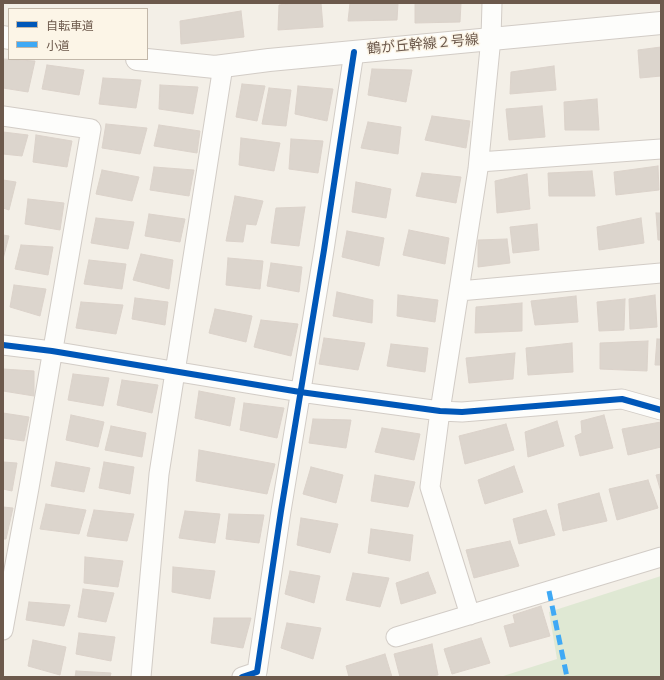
<!DOCTYPE html>
<html>
<head>
<meta charset="utf-8">
<style>
	body { margin:0 }
	#map { position:relative; width:664px; height:680px; overflow:hidden; background:#f3efe7; font-family:"DejaVu Sans","Noto Sans JP",sans-serif }
	canvas { display:block }
	.frame { position:absolute; inset:0; border:4px solid #6c594c; pointer-events:none }
	.legend { position:absolute; left:8px; top:8px; width:140px; height:52px; box-sizing:border-box; background:#fcf5e7; border:1px solid #c2b7a9; margin:0; padding:5px 7px; list-style:none; font-size:12px; color:#6c594c }
	.legend li { display:flex; align-items:center; gap:8px; height:20px }
	.legend b { width:20px; border:1px solid #c2b7a9 }
</style>
</head>
<body>
<div id="map">
<canvas width="664" height="680"></canvas>
<div class="frame"></div>
<ul class="legend">
<li><b style="height:5px;background:#0057b8"></b>自転車道</li>
<li><b style="height:5px;background:#3fa9f5"></b>小道</li>
</ul>
</div>
<script>
const ctx = document.querySelector('canvas').getContext('2d');
ctx.lineJoin = 'round';
function fillPath(path, color) { ctx.fillStyle = color; ctx.fill(path, 'evenodd'); }
const poly = rows => new Path2D(rows.map(r => 'M' + r).join(''));
function stroke(path, color, width, dash) { ctx.strokeStyle = color; ctx.lineWidth = width; ctx.lineCap = dash ? 'butt' : 'round'; ctx.setLineDash(dash || []); ctx.stroke(path); }
function label(font, color, halo, rows, align = 'center') {
  ctx.font = font + ' "DejaVu Sans","Noto Sans JP",sans-serif'; ctx.lineWidth = 3; ctx.setLineDash([]); ctx.textBaseline = 'middle'; ctx.strokeStyle = halo; ctx.fillStyle = color; for (const [text, x, y, turn = 0] of rows) {
    ctx.save(); ctx.translate(x, y); ctx.rotate((+turn || 0) * Math.PI / 180); ctx.textAlign = isNaN(turn) ? turn : align; if (halo) ctx.strokeText(text, 0, 0); ctx.fillText(text, 0, 0); ctx.restore();
  }
}
const green = poly([
	[661,576,661,677,500,677,557,659,549,612]
]);
const building = poly([
	[291,3,321,3,323,27,278,30,279,5,291,3],
	[350,3,398,3,397,20,348,21,350,3],
	[415,3,461,3,460,22,415,23,415,3],
	[241,11,244,37,181,44,180,21,241,11],
	[661,47,661,76,640,78,638,50,661,47],
	[3,59,35,61,28,92,3,88,3,59],
	[47,65,84,70,79,95,42,89,47,65],
	[554,66,556,90,510,94,511,72,554,66],
	[372,69,412,70,406,102,368,95,372,69],
	[103,78,141,80,136,108,99,104,103,78],
	[242,84,265,86,257,121,236,117,242,84],
	[160,85,198,87,193,114,159,109,160,85],
	[298,86,333,89,327,121,295,114,298,86],
	[269,88,291,90,286,126,262,124,269,88],
	[597,99,599,130,565,130,564,102,597,99],
	[542,106,545,137,509,140,506,109,542,106],
	[432,116,470,121,466,148,425,140,432,116],
	[368,122,401,127,398,154,361,148,368,122],
	[106,124,147,128,140,154,102,148,106,124],
	[159,125,200,131,197,153,154,146,159,125],
	[3,132,28,135,22,156,3,154,3,132],
	[36,135,72,141,67,167,33,162,36,135],
	[241,138,280,143,274,171,239,165,241,138],
	[291,139,323,141,318,173,289,169,291,139],
	[658,166,659,190,616,195,614,172,658,166],
	[154,167,194,170,189,196,150,190,154,167],
	[102,170,139,177,132,201,96,194,102,170],
	[592,171,595,196,549,196,548,173,592,171],
	[422,173,461,177,456,203,416,196,422,173],
	[527,174,530,209,497,213,495,181,527,174],
	[3,180,16,182,9,210,3,208,3,180],
	[356,182,391,189,386,218,352,212,356,182],
	[235,196,263,201,256,225,246,224,243,242,226,241,235,196],
	[28,199,64,203,60,230,25,224,28,199],
	[305,207,299,246,271,243,276,208,305,207],
	[656,213,661,213,661,240,658,240,656,213],
	[149,214,185,219,180,242,145,236,149,214],
	[96,218,134,222,128,249,91,243,96,218],
	[641,218,644,243,599,250,597,227,641,218],
	[537,224,539,250,513,253,510,227,537,224],
	[409,230,449,238,445,264,403,255,409,230],
	[347,231,384,238,379,266,342,257,347,231],
	[3,235,9,236,3,259,3,235],
	[507,239,510,263,478,267,478,240,507,239],
	[21,245,53,247,48,275,15,269,21,245],
	[141,254,173,260,169,289,133,280,141,254],
	[228,258,263,261,260,289,226,285,228,258],
	[89,260,126,264,122,289,84,284,89,260],
	[271,263,302,267,299,292,267,286,271,263],
	[14,285,46,289,40,316,10,307,14,285],
	[337,292,373,300,372,323,333,316,337,292],
	[398,295,438,300,435,322,397,316,398,295],
	[655,295,657,327,630,329,629,299,655,295],
	[576,296,578,322,535,325,531,301,576,296],
	[135,298,168,302,165,325,132,319,135,298],
	[625,299,624,330,599,331,597,302,625,299],
	[81,302,123,305,116,334,76,328,81,302],
	[522,303,522,331,475,333,476,307,522,303],
	[215,309,252,316,246,342,209,333,215,309],
	[261,320,298,324,291,356,254,347,261,320],
	[324,338,365,343,358,370,319,364,324,338],
	[657,339,661,339,661,365,655,365,657,339],
	[648,341,647,371,600,369,600,343,648,341],
	[572,343,573,372,528,375,526,348,572,343],
	[391,344,428,348,425,372,387,366,391,344],
	[515,353,513,379,469,383,466,358,515,353],
	[3,369,34,371,34,396,3,391,3,369],
	[73,374,109,378,103,406,68,400,73,374],
	[122,380,158,385,152,413,117,405,122,380],
	[199,391,235,398,230,426,195,418,199,391],
	[244,403,284,408,277,438,240,430,244,403],
	[3,413,29,417,24,441,3,438,3,413],
	[71,415,104,422,98,447,66,440,71,415],
	[604,415,613,448,580,456,575,436,582,433,581,421,604,415],
	[313,419,351,420,346,448,309,443,313,419],
	[557,421,564,446,528,457,525,432,557,421],
	[661,422,661,447,628,455,622,429,661,422],
	[506,424,514,450,465,464,459,436,506,424],
	[111,426,146,433,142,457,105,450,111,426],
	[382,428,420,434,414,460,375,452,382,428],
	[199,450,275,464,267,494,196,481,199,450],
	[3,462,17,463,12,491,3,489,3,462],
	[56,462,90,468,84,492,51,486,56,462],
	[104,462,134,467,130,494,99,488,104,462],
	[514,466,523,492,485,504,478,480,514,466],
	[311,467,343,475,336,503,303,494,311,467],
	[661,474,661,492,656,475,661,474],
	[375,475,415,482,408,507,371,501,375,475],
	[648,480,658,508,617,520,609,489,648,480],
	[599,493,607,521,563,531,558,504,599,493],
	[46,504,86,510,79,534,40,529,46,504],
	[3,507,13,508,6,539,3,539,3,507],
	[94,510,134,514,127,541,87,536,94,510],
	[546,510,555,535,519,544,513,519,546,510],
	[185,511,220,514,215,543,179,538,185,511],
	[229,514,264,515,259,543,226,539,229,514],
	[301,518,338,524,330,553,297,545,301,518],
	[371,529,413,535,410,561,368,553,371,529],
	[510,541,519,566,474,578,466,550,510,541],
	[85,557,123,561,118,587,84,583,85,557],
	[173,567,215,571,210,599,172,592,173,567],
	[290,571,320,576,314,603,285,594,290,571],
	[428,572,436,593,401,604,396,583,428,572],
	[353,573,389,578,380,607,346,600,353,573],
	[83,589,114,593,106,622,78,617,83,589],
	[29,602,70,605,64,626,26,620,29,602],
	[541,606,550,636,510,647,504,626,515,623,513,615,541,606],
	[214,618,251,618,243,648,211,643,214,618],
	[287,623,321,628,313,659,281,648,287,623],
	[79,633,115,637,111,661,76,654,79,633],
	[481,638,490,663,452,674,444,649,481,638],
	[33,640,66,647,60,675,28,666,33,640],
	[432,644,438,675,426,677,400,677,394,654,432,644],
	[385,654,392,677,349,677,346,666,385,654],
	[76,671,111,673,110,677,75,677,76,671]
]);
const minor = poly([
	[3,116,91,129,29,488,3,630],
	[479,162,661,149],
	[459,291,661,273],
	[3,345,52,351,300,392,440,411,462,412,622,399,661,410],
	[470,615,430,487,440,411,478,169,491,38,492,3],
	[396,637,661,557],
	[141,677,159,474,223,66],
	[242,677,257,672,281,511,324,250,354,52]
]);
const tertiary = poly([
	[3,37,9,38],
	[137,59,215,67,269,60,661,23]
]);
const quiet = poly([
	[549,591,567,677]
]);
const cycleway = poly([
	[3,345,52,351,300,392,440,411,462,412,622,399,661,410],
	[242,677,257,672,281,511,324,250,354,52]
]);
const streetNames = [
	["鶴が丘幹線２号線",423,45,-5]
];
fillPath(green, '#dfe8d3');
fillPath(building, '#dcd5cd');
stroke(building, '#dbd2ca', 1);
stroke(minor, '#d2ccc6', 21);
stroke(tertiary, '#d2ccc6', 24);
stroke(minor, '#fdfdfb', 19);
stroke(tertiary, '#fdfdfb', 22);
stroke(quiet, '#3fa9f5', 5, [10, 5]);
stroke(cycleway, '#0057b8', 6);
label('14px', '#6c594c', '#fcf5e7', streetNames);
</script>
</body>
</html>
